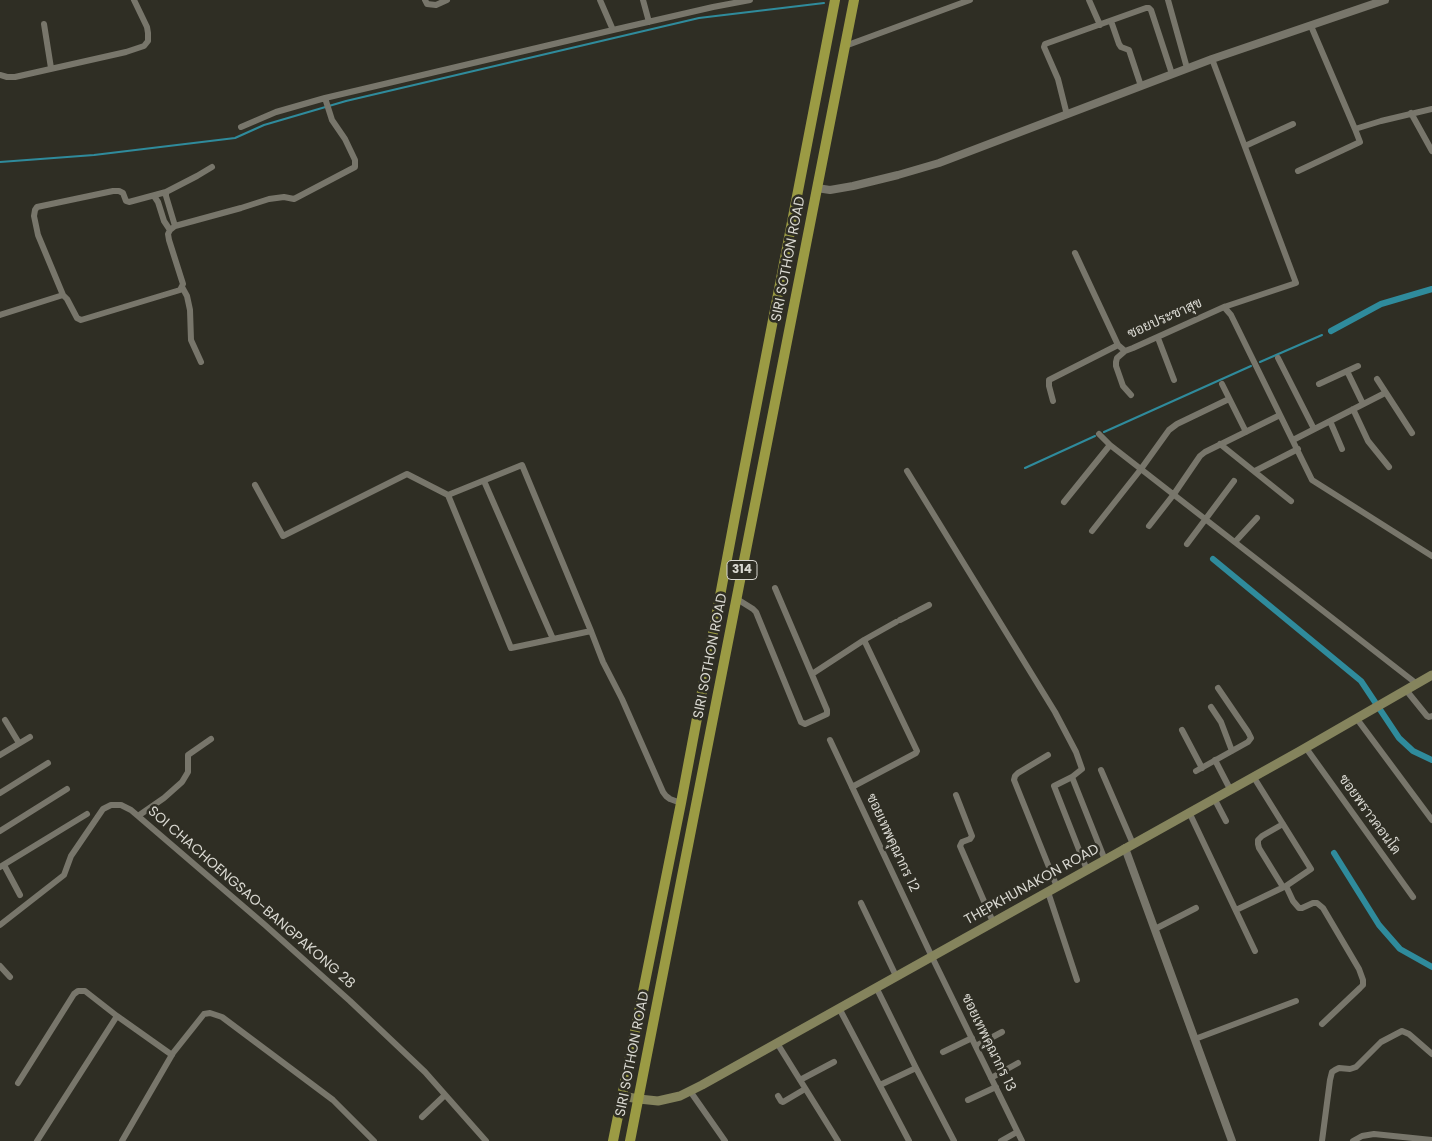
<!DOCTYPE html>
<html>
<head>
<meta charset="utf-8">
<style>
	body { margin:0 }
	canvas { display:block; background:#2f2e24 }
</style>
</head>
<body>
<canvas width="1432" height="1141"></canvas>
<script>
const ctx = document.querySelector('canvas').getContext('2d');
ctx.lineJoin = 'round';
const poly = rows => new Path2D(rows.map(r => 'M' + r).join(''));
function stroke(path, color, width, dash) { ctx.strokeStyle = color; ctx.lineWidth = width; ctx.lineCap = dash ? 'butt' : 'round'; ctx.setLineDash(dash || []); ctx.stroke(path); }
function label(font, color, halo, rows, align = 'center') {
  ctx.font = font + ' Poppins,Sarabun,sans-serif'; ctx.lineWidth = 5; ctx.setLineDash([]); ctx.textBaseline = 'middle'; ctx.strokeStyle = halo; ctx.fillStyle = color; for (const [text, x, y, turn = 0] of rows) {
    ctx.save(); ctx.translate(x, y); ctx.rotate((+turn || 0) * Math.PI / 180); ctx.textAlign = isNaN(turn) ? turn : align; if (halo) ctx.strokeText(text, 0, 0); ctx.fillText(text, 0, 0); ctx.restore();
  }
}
const stream = poly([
	[0,162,94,155,235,138,264,125,346,101,699,18,824,3],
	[1260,362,1322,335],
	[1104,432,1251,366],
	[1025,468,1095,436]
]);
const canal = poly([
	[1331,331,1381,304,1432,289],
	[1213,559,1361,681,1399,738,1413,751,1432,760],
	[1334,853,1379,925,1400,949,1432,967]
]);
const minor = poly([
	[425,0,427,4,436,5,447,0],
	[600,0,613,30,713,7,750,0],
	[643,0,649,22],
	[1089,0,1100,25],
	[1168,0,1187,68],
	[1111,21,1119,44,1121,47,1129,50,1141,86],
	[44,24,51,68],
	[845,46,970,0],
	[0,75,7,77,15,77,126,52,144,46,148,41,148,33,147,27,134,0],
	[1411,113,1432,151],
	[1067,115,1058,79,1044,47,1045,44,1146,8,1149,8,1151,10,1172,74],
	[241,127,276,112,325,98,613,30],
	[1355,129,1381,121,1432,109],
	[1245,146,1293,124],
	[1298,171,1360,142,1355,129,1311,26],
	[154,196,158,202,164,221,170,230],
	[175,226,166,196,166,192,197,176,212,167],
	[1075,253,1118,345,1125,351,1133,348,1224,307,1296,283,1212,59],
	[182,287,187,296,190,310,191,340,201,362],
	[63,295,38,235,34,216,35,210,37,207,113,191,119,191,123,193,126,201,129,202,166,192],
	[1224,307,1231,315,1312,480,1432,556],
	[0,315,63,295,67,299,77,318,81,320,180,290,183,284,169,240,168,234,170,230,175,226,241,208,269,199,284,197,294,199,355,167,355,160,345,139,332,120,325,98],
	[1158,338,1174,380],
	[1125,351,1117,358,1116,362,1116,366,1123,386,1131,395],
	[1278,358,1314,429],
	[1347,371,1363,404],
	[1377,379,1412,433],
	[1222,384,1246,432],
	[1319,384,1358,366],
	[1053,401,1049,386,1049,380,1118,345],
	[1353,409,1368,441,1389,467],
	[1330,421,1342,449],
	[1099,434,1110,445,1417,684],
	[1293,440,1385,393],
	[1220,444,1291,501],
	[907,471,1055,712,1076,752,1082,769,1072,777,1054,786,1087,870],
	[1255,471,1298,449],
	[484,481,553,639],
	[255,485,283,536,407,474,448,495,511,648,591,631,603,662,622,699,663,792,666,796,670,799,681,803],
	[448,495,522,465,591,631],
	[1064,502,1110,445],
	[1149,526,1174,494,1200,456,1205,452,1280,415],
	[1092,531,1141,469,1169,430,1177,424,1229,399],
	[1235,542,1257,518],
	[1187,544,1234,481],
	[737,599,753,609,756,612,801,722,805,724,827,714,827,710,775,588],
	[900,620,929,605],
	[812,674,864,640,896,622],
	[1406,690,1427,716,1429,717,1432,716],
	[1211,707,1221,722,1232,751],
	[1357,719,1432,820],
	[5,720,19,743],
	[1182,730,1202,768],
	[830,740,932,957,1022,1141],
	[1306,748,1413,897],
	[0,755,30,737],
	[1048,755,1018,773,1015,776,1014,780,1057,887],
	[1215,760,1230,789],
	[1101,770,1133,844],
	[1196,771,1248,742,1251,738,1248,732,1218,688],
	[1072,777,1105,860],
	[852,787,916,753,917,751,864,640],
	[0,793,48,763],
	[956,795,972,836,970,839,962,842,960,846,993,922],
	[1214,798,1226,821],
	[1189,812,1255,951],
	[138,816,164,798,182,782,188,772,188,755,211,739],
	[0,831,67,789],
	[4,865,20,895],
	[0,867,87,814],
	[1286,886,1293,901,1299,908,1302,908,1313,903,1317,903,1323,908,1359,969,1363,980,1363,985,1360,988,1322,1024],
	[1283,887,1259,848,1258,844,1258,840,1262,836,1283,824],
	[1048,892,1077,980],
	[861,903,896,976],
	[1236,910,1286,886,1311,869,1253,776],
	[0,925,64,875,71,856,103,809,111,805,121,805,131,810,138,816,265,925,350,1001,425,1072,486,1141],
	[1155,929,1196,908],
	[0,966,10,977],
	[876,987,916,1068,954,1141],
	[839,1008,909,1141],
	[1195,1039,1296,1001],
	[777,1043,838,1141],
	[976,1046,1002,1032],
	[943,1052,972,1038],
	[991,1078,1018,1063],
	[800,1080,834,1062],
	[18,1083,74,994,78,991,85,991,117,1016,172,1055],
	[880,1085,916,1068],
	[690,1091,725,1141],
	[778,1096,781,1101,783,1102,805,1089],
	[968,1100,996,1087],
	[422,1117,445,1095],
	[37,1141,117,1016],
	[122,1141,173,1053,204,1014,210,1013,222,1017,333,1100,374,1141],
	[1001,1141,1017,1132],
	[1322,1141,1330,1080,1332,1072,1335,1070,1339,1068,1350,1069,1356,1067,1381,1042,1402,1031,1409,1034,1432,1054],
	[1353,1141,1362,1136,1374,1134,1432,1140]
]);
const tertiary = poly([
	[817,188,830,190,853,186,898,175,939,163,1212,59,1385,0],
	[1125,848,1232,1141]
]);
const secondary = poly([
	[622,1096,639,1099,658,1101,680,1096,702,1085,1300,751,1432,675]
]);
const trunk = poly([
	[613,1141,681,803,736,511,835,0],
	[630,1141,854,0]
]);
const shields = [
	[742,570,30]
];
const shieldNames = [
	["314",742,570]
];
const streetNames = [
	["SIRI SOTHON ROAD",789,259,-79],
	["ซอยประชาสุข",1165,319,-24],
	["SIRI SOTHON ROAD",711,656,-79],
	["ซอยพราวคอนโด",1369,815,54],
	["ซอยเทพคุณากร 12",892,843,65],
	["THEPKHUNAKON ROAD",1032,885,-29],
	["SOI CHACHOENGSAO-BANGPAKONG 28",251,898,41],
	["ซอยเทพคุณากร 13",988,1043,64],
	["SIRI SOTHON ROAD",633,1054,-79]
];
stroke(stream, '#2f8b9c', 2);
stroke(canal, '#2f8b9c', 6);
stroke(minor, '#78766b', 6);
stroke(tertiary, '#78766b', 8);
stroke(secondary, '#85845d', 9);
stroke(trunk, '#9b9b44', 10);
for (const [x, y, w] of shields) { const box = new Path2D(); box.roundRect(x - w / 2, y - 9.5, w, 19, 4); ctx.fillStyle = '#2f2e24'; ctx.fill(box); stroke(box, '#d9d8d1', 1); }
label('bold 12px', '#d9d8d1', null, shieldNames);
label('14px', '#d9d8d1', '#2f2e24', streetNames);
</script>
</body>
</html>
